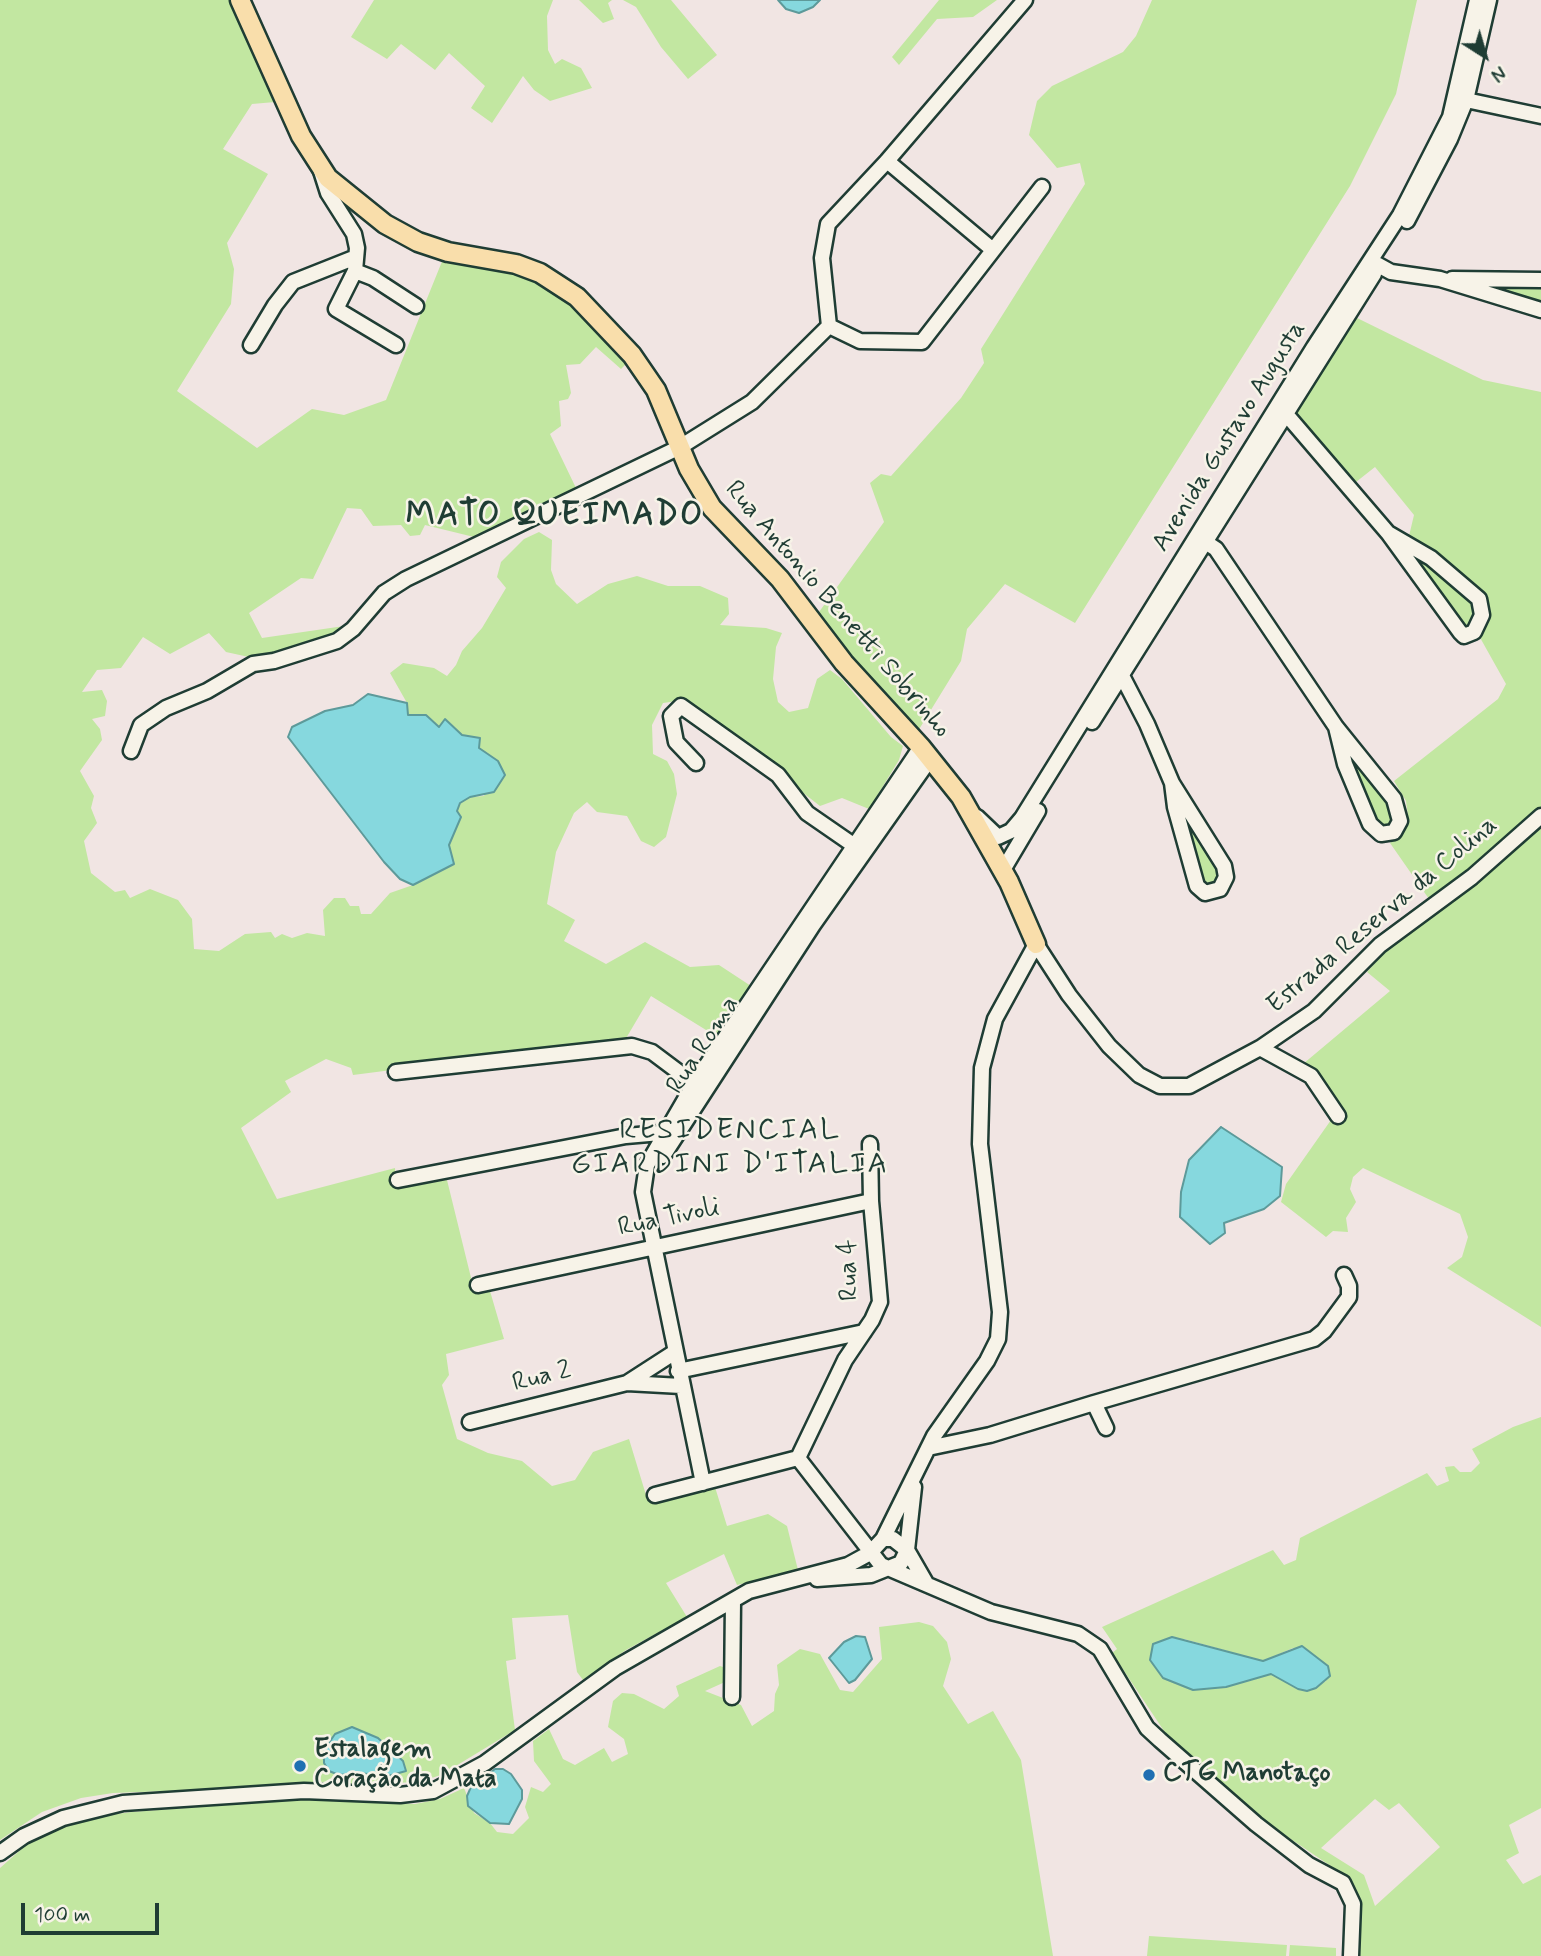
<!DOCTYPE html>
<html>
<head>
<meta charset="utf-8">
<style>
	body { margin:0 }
	#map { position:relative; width:1541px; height:1956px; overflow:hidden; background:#f1e5e3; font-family:Mynerve,sans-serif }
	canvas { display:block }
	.north { position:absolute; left:1450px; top:21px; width:70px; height:70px; -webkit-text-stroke:5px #f7f3e8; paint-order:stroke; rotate:143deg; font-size:19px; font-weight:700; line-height:28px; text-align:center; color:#1f3d34 }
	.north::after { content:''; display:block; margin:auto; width:24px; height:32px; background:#1f3d34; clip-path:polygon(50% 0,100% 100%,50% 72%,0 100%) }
	.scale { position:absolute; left:21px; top:1903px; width:138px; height:32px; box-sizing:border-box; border:4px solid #1f3d34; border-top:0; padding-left:9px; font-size:21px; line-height:24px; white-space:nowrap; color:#1f3d34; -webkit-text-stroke:5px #f7f3e8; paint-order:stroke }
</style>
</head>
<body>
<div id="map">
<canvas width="1541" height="1956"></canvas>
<div class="north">N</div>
<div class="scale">100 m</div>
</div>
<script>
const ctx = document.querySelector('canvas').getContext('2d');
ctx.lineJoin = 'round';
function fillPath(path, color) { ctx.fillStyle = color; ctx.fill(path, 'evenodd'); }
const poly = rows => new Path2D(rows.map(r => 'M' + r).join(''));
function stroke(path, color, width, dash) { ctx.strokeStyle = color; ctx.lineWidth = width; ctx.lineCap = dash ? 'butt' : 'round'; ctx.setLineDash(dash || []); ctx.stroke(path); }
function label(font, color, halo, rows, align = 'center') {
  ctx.font = font + ' Mynerve,sans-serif'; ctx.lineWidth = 5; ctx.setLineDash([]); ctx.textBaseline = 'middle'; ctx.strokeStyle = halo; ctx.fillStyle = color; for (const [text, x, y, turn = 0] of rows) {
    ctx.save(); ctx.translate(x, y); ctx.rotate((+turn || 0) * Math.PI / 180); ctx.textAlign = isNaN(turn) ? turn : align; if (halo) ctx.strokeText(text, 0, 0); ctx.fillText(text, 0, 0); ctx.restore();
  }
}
const green = poly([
	[0,0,231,0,275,102,252,104,223,149,268,174,227,243,234,269,231,304,177,391,257,448,312,409,344,415,386,400,443,259,527,274,573,302,629,361,621,369,596,347,580,364,566,365,571,393,568,399,559,401,561,426,550,434,576,488,474,537,425,525,420,535,410,536,401,525,373,526,361,509,347,508,313,579,301,578,249,613,262,638,351,625,344,634,258,659,226,652,209,633,170,654,143,637,121,668,97,670,82,692,102,690,107,701,105,716,92,719,100,729,102,740,80,771,94,796,91,808,97,823,84,841,91,873,115,892,125,890,130,898,150,889,178,900,192,919,194,949,219,951,245,934,271,932,275,938,282,934,292,938,307,933,325,936,323,910,334,898,345,898,350,906,359,906,361,914,371,914,390,893,413,885,453,864,449,845,461,817,457,811,460,803,470,797,484,796,498,761,479,748,480,738,462,735,446,719,439,728,408,715,407,703,390,673,403,663,434,668,447,676,456,665,462,651,482,628,506,588,497,577,501,562,524,539,539,532,552,540,551,570,556,584,577,604,608,584,637,576,668,586,700,586,728,598,729,614,720,625,766,628,782,633,776,647,773,679,778,702,789,712,808,708,817,679,830,670,842,679,891,737,903,746,899,760,869,809,842,798,820,806,684,700,663,703,652,725,653,754,667,761,674,774,677,794,666,837,654,847,641,841,627,816,597,812,587,802,574,813,556,852,547,904,575,920,564,941,606,964,645,942,690,967,719,965,751,986,719,1038,651,996,625,1040,353,1075,351,1068,326,1059,285,1081,291,1092,241,1128,277,1199,395,1168,396,1189,447,1180,475,1294,490,1291,504,1339,446,1354,449,1375,442,1385,457,1439,488,1453,522,1461,552,1486,575,1480,593,1452,629,1439,646,1495,656,1503,715,1487,727,1526,768,1514,787,1526,798,1570,737,1585,724,1554,666,1583,687,1617,626,1650,583,1680,577,1672,568,1615,512,1618,516,1659,506,1661,515,1730,441,1775,419,1782,113,1793,81,1798,42,1812,0,1840],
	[374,0,553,0,547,16,548,50,555,64,562,59,581,68,592,88,550,101,534,90,523,76,492,123,471,108,485,86,449,53,435,70,401,44,387,59,351,37],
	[579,0,612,0,608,3,614,19,603,23],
	[623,0,671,0,717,55,688,79,661,47,636,7],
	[939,0,997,0,973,17,937,19,899,65,892,57],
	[1152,0,1417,0,1396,94,1350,186,1075,623,1005,584,967,629,961,661,918,731,849,655,819,612,884,522,870,483,881,474,891,476,961,398,984,363,981,349,1085,184,1080,163,1057,168,1029,135,1037,101,1052,86,1123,52,1136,36],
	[1464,283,1541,285,1541,306],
	[1353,316,1483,380,1541,392,1541,807,1471,869,1429,899,1390,843,1405,829,1408,817,1406,801,1394,781,1498,699,1506,684,1478,634,1490,611,1486,599,1443,559,1409,536,1414,515,1375,467,1356,482,1294,413],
	[1406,549,1424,558,1470,594,1477,612,1470,627,1463,629],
	[1342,738,1396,807,1392,829,1376,826],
	[1178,799,1221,867,1219,884,1201,887],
	[1541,824,1541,1327,1447,1268,1462,1257,1468,1237,1460,1214,1363,1168,1353,1177,1350,1189,1356,1202,1346,1218,1348,1232,1333,1231,1326,1237,1281,1202,1286,1184,1338,1110,1303,1064,1390,991,1367,972,1394,942,1464,892],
	[1541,1417,1541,1808,1509,1825,1519,1853,1506,1860,1523,1884,1541,1875,1541,1956,1357,1956,1362,1914,1357,1892,1347,1877,1261,1819,1168,1737,1112,1653,1117,1649,1102,1627,1273,1550,1284,1565,1296,1560,1300,1538,1427,1473,1437,1486,1449,1481,1445,1467,1454,1466,1460,1472,1471,1472,1480,1463,1472,1449,1513,1427],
	[1184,1639,1263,1661,1293,1648,1326,1681,1307,1691,1298,1689,1271,1674,1226,1687,1193,1690],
	[1375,1799,1389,1810,1399,1803,1440,1847,1375,1906,1364,1875,1321,1848],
	[919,1622,933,1626,947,1642,951,1659,943,1686,968,1724,993,1711,1021,1760,1053,1956,0,1956,0,1868,34,1838,65,1826,93,1817,132,1812,300,1799,415,1804,440,1799,464,1788,474,1813,490,1823,497,1832,513,1834,529,1818,525,1807,531,1787,543,1792,551,1784,534,1761,533,1741,549,1729,563,1759,575,1765,604,1748,612,1762,628,1754,624,1739,608,1727,613,1701,622,1693,634,1694,664,1709,679,1696,676,1686,720,1666,726,1668,725,1682,705,1691,741,1705,752,1726,774,1711,775,1694,779,1685,777,1665,800,1649,820,1654,840,1690,853,1692,882,1659,879,1627],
	[1149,1936,1287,1945,1286,1956,1147,1956],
	[1290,1945,1336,1948,1336,1956,1289,1956]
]);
const water = poly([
	[778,0,820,0,813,7,799,13,786,9,778,0],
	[368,694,407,703,408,715,426,715,439,727,445,719,462,735,480,738,479,748,498,761,505,775,494,792,470,797,460,803,457,811,461,817,449,845,454,864,413,885,400,879,384,862,288,737,292,727,325,711,353,705,368,694],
	[1221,1127,1282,1167,1280,1196,1264,1209,1224,1223,1225,1233,1210,1244,1180,1217,1181,1192,1189,1160,1221,1127],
	[856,1636,865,1637,872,1659,855,1680,849,1683,829,1658,844,1642,856,1636],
	[1172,1637,1263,1661,1302,1646,1328,1666,1330,1676,1316,1688,1307,1691,1298,1689,1271,1674,1226,1687,1193,1690,1163,1678,1150,1660,1153,1644,1172,1637],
	[352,1727,378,1738,403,1761,406,1771,388,1776,358,1773,339,1775,329,1771,324,1763,324,1750,335,1734,352,1727],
	[495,1769,503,1769,511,1774,522,1790,522,1799,509,1824,490,1823,468,1806,467,1796,471,1787,495,1769]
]);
const minor = poly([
	[1025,0,887,161,828,224,822,258,829,326,860,341,922,342,1042,187],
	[1466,100,1541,116],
	[887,161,993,250],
	[321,171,328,193,354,234,357,248,355,271,336,309,396,345],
	[1407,221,1450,139,1466,100,1489,0],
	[1371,261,1391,272,1440,279,1541,310],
	[355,271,373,278,416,306],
	[1452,279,1541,280],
	[251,345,275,305,293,282,356,257],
	[1286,414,1388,533],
	[1388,533,1431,558,1479,599,1482,615,1474,632,1464,636,1460,632,1388,533],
	[1201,539,1216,549,1336,727,1394,799,1400,821,1394,832,1381,834,1370,824,1345,764,1336,727],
	[1118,668,1147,724,1172,783,1224,866,1226,877,1220,889,1205,893,1197,886,1175,807,1172,783],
	[1092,722,1374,274],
	[131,751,141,725,166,708,207,691,253,664,274,661,337,641,353,629,384,593,406,579,680,447,752,402,829,326],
	[696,763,676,742,671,716,681,706,778,775,807,813,862,851],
	[977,817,998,837,1011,831,1022,818,1314,347,1400,215,1450,117,1477,0],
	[1003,870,1038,811],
	[1260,1048,1311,1076,1338,1116],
	[396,1072,632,1046,652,1052,700,1088],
	[663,1156,813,925,930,759],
	[398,1180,626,1136,672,1132],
	[478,1285,871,1201],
	[678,1371,864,1332],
	[627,1383,675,1352],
	[1094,1403,1314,1339,1324,1331,1349,1297,1349,1286,1344,1275],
	[470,1422,627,1383,681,1386],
	[928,1448,990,1435,1094,1403,1106,1428],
	[798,1458,881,1565,991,1612,1078,1634,1100,1649,1147,1728,1160,1740,1256,1824,1309,1865,1343,1883,1353,1904,1351,1956],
	[798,1458,845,1360,872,1320,880,1302,871,1201,870,1144],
	[703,1483,643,1192,647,1165,694,1084,921,747],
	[655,1495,798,1458],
	[883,1539,893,1539,907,1550,926,1583],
	[817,1579,871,1575,901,1563,907,1550,914,1487],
	[732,1697,733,1601],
	[0,1853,24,1836,63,1818,123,1803,304,1791,400,1795,433,1791,485,1763,615,1668,749,1591,848,1565,870,1553,883,1539,934,1436,987,1361,998,1339,1000,1312,980,1144,982,1068,995,1019,1036,944,1069,995,1109,1046,1139,1075,1160,1086,1189,1086,1260,1048,1314,1011,1380,945,1472,877,1541,816]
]);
const major = poly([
	[240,0,301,136,328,178,385,224,418,242,448,252,516,264,540,273,577,297,632,355,656,390,689,469,712,508,780,579,844,663,921,747,961,797,1009,882,1036,944]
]);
const markers = [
	[300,1766,7,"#1f6fb2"],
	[1149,1775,7,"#1f6fb2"]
];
const streetNames = [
	["Avenida Gustavo Augusta",1230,437,-58],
	["Rua Antonio Benetti Sobrinho",837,610,49],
	["Estrada Reserva da Colina",1383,916,-40],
	["Rua Roma",704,1046,-57],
	["Rua Tivoli",669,1219,-12],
	["Rua 4",850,1270,-92],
	["Rua 2",542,1378,-14]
];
const poiNames = [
	["Estalagem",314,1751],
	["Coração da Mata",314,1781],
	["CTG Manotaço",1163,1775]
];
const quarterNames = [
	["RESIDENCIAL",730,1132],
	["GIARDINI D'ITALIA",730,1166]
];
const districtNames = [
	["MATO QUEIMADO",555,517]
];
fillPath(green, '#c2e7a1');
fillPath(water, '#86d8de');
stroke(water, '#5d9a9a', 2);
stroke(minor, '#1f3d34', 19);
stroke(major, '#1f3d34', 23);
stroke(minor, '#f7f3e8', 14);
stroke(major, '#f9deab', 18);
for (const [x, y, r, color] of markers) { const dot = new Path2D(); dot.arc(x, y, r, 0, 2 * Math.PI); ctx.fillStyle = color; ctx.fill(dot); stroke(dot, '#f7f3e8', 2.5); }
label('26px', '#1f3d34', '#f7f3e8', streetNames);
label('bold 26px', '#1f3d34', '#f7f3e8', poiNames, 'left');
ctx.letterSpacing = '2px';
label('30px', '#1f3d34', '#f7f3e8', quarterNames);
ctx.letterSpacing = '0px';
ctx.letterSpacing = '2px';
label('bold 33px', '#1f3d34', '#f7f3e8', districtNames);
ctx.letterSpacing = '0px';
</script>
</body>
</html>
